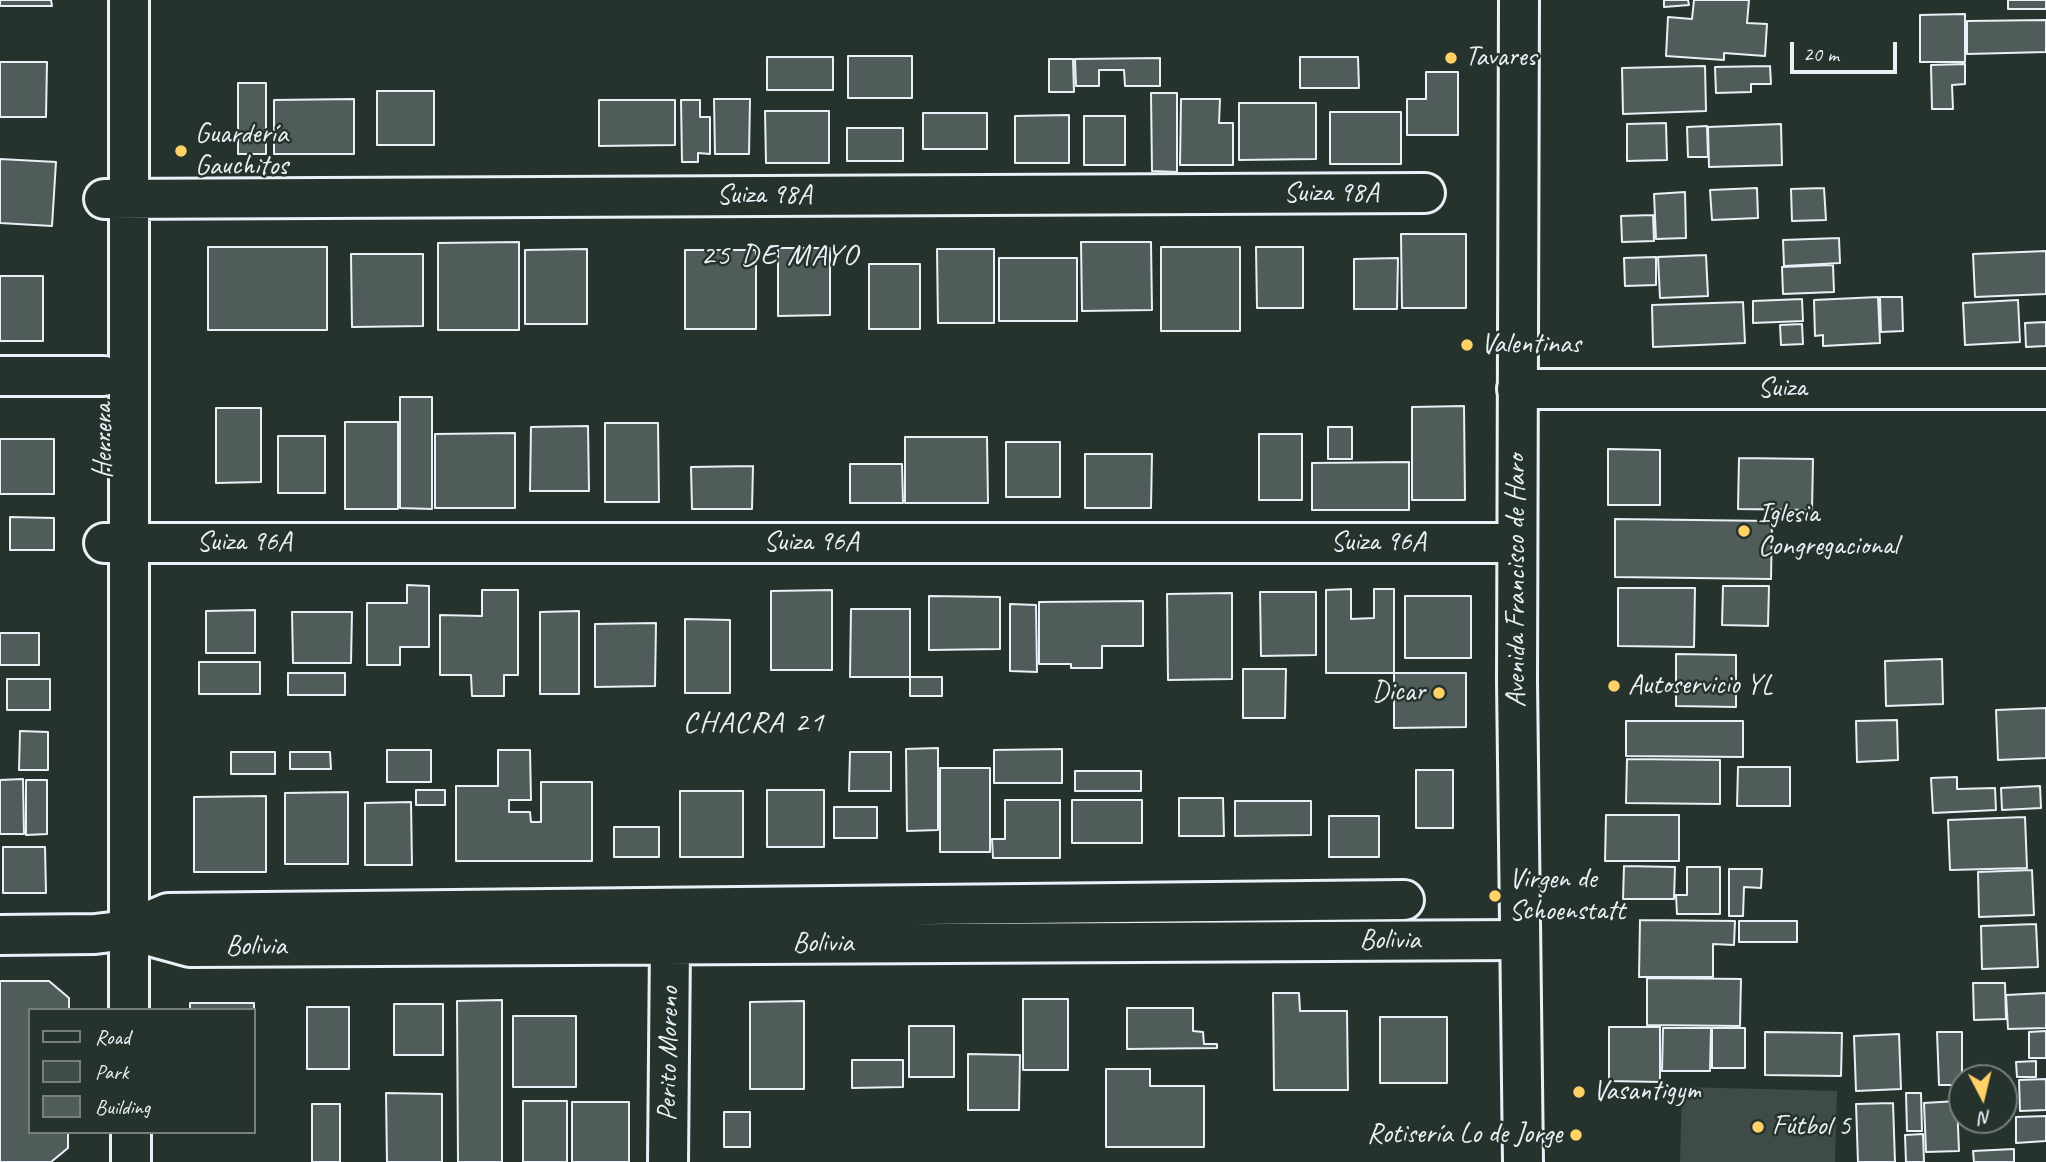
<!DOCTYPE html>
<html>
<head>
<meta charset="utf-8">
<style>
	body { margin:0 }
	#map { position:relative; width:2046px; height:1162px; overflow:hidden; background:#26332d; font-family:Caveat,sans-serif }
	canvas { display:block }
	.legend { position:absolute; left:28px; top:1008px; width:228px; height:126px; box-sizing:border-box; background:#26332d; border:2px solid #747f7e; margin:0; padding:9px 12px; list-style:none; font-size:21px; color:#e8f1f8 }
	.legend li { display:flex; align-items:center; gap:14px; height:35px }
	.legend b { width:35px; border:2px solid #747f7e }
	.north { position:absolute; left:1948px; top:1064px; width:70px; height:70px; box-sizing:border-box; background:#26332d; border:2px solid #747f7e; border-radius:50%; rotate:173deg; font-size:19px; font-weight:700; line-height:28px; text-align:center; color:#e8f1f8 }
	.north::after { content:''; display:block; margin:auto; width:24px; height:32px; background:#ffd166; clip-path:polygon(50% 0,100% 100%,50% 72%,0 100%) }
	.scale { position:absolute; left:1790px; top:42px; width:107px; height:32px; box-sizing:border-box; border:4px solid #e8f1f8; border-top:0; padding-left:9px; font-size:21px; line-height:24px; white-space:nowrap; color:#e8f1f8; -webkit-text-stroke:5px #26332d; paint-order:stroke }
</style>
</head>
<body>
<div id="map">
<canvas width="2046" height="1162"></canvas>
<ul class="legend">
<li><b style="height:9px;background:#26332d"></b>Road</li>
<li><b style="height:19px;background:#3e4b47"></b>Park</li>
<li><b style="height:19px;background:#505c59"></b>Building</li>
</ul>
<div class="north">N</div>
<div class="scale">20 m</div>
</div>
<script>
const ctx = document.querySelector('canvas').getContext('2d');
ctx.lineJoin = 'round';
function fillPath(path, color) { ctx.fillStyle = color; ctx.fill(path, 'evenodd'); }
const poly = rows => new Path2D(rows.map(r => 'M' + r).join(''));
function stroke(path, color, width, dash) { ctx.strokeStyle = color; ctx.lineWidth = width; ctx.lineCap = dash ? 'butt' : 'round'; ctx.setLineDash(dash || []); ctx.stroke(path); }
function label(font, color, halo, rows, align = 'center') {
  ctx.font = font + ' Caveat,sans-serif'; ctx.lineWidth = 5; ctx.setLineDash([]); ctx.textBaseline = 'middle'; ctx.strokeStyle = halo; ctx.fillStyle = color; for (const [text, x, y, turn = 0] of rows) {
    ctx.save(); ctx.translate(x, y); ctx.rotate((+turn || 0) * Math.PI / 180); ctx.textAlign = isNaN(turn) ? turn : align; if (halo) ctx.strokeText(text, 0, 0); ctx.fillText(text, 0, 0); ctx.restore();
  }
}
const green = poly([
	[1682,1087,1837,1091,1835,1162,1680,1162]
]);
const building = poly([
	[0,0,51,0,52,6,0,6,0,0],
	[1664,0,1688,0,1689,5,1664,7,1664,0],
	[1694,0,1749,0,1747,23,1767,24,1765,56,1724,53,1724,60,1666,56,1668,17,1692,19,1694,0],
	[2008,0,2046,0,2046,9,2008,9,2008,0],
	[1965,14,1965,62,1920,62,1920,15,1965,14],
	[2046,20,2046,52,1967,54,1967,21,2046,20],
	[848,56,912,56,912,98,848,98,848,56],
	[767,57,833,57,833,90,767,90,767,57],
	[1300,57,1358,57,1359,88,1300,88,1300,57],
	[1160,58,1160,86,1125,86,1124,70,1099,70,1099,86,1076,86,1075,59,1160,58],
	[1049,59,1073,59,1074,92,1049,92,1049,59],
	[0,62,47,62,46,117,0,117,0,62],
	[1965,64,1965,84,1952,85,1953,109,1932,109,1931,65,1965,64],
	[1705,66,1706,111,1623,114,1622,68,1705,66],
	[1770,66,1771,84,1751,84,1751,92,1716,93,1715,67,1770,66],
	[1426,72,1458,72,1458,135,1407,135,1407,99,1426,99,1426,72],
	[238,83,266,83,266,154,238,154,238,83],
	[377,91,434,91,434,145,377,145,377,91],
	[1151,93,1177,93,1177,172,1152,171,1151,93],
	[354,99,354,154,274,154,274,100,354,99],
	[714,99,750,99,749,154,715,154,714,99],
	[1181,99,1220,99,1219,123,1233,123,1233,165,1180,165,1181,99],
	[599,100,675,100,675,145,599,146,599,100],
	[681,100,700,100,700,117,710,117,710,154,698,153,698,162,682,162,681,100],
	[1239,103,1316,103,1316,159,1239,160,1239,103],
	[765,111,829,111,829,163,766,163,765,111],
	[1330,112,1401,112,1401,164,1330,164,1330,112],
	[923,113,987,113,987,149,923,149,923,113],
	[1069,115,1069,163,1015,163,1015,116,1069,115],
	[1084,116,1125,116,1125,165,1084,165,1084,116],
	[1666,123,1667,160,1627,161,1627,124,1666,123],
	[1781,124,1782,165,1709,167,1708,127,1781,124],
	[1707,126,1708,157,1688,157,1687,127,1707,126],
	[847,128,903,128,903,161,847,161,847,128],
	[0,159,56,162,52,226,0,223,0,159],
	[1757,188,1758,218,1712,220,1710,190,1757,188],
	[1824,188,1826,220,1792,221,1791,189,1824,188],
	[1685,192,1686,238,1656,239,1654,194,1685,192],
	[1653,215,1654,241,1622,242,1621,216,1653,215],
	[1401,234,1466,234,1466,308,1402,308,1401,234],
	[1839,238,1840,263,1784,266,1783,240,1839,238],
	[519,242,519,330,438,330,438,243,519,242],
	[1081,242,1151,242,1152,310,1082,311,1081,242],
	[208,247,327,247,327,330,208,330,208,247],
	[1161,247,1240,247,1240,331,1161,331,1161,247],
	[1256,247,1303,247,1303,308,1257,308,1256,247],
	[778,248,830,248,830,315,778,316,778,248],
	[587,249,587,324,525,324,525,250,587,249],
	[937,249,994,249,994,323,938,323,937,249],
	[685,250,756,250,756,329,685,329,685,250],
	[2046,251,2046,294,1975,297,1973,254,2046,251],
	[351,254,423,254,423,326,352,327,351,254],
	[1706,255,1708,296,1660,298,1658,257,1706,255],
	[1656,257,1656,285,1625,286,1624,258,1656,257],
	[999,258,1077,258,1077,321,999,321,999,258],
	[1398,258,1397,309,1354,309,1354,259,1398,258],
	[869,264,920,264,920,329,869,329,869,264],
	[1833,265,1834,292,1783,294,1782,267,1833,265],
	[0,276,43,276,43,341,0,341,0,276],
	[1878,297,1880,343,1823,346,1823,335,1815,336,1814,300,1878,297],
	[1880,297,1902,297,1903,331,1881,332,1880,297],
	[1802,299,1803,321,1753,323,1753,301,1802,299],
	[2018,300,2020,342,1965,345,1963,303,2018,300],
	[1743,302,1745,343,1653,347,1652,305,1743,302],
	[2046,322,2046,346,2026,347,2025,323,2046,322],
	[1802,324,1803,344,1781,345,1780,325,1802,324],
	[400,397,432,397,432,509,400,508,400,397],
	[1464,406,1465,500,1412,500,1412,407,1464,406],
	[216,408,261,408,261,482,216,483,216,408],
	[345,422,398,422,398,509,345,509,345,422],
	[605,423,658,423,659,502,605,502,605,423],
	[588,426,589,491,530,491,531,427,588,426],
	[1328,427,1352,427,1352,459,1328,459,1328,427],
	[515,433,515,508,435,508,435,434,515,433],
	[1259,434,1302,434,1302,500,1259,500,1259,434],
	[278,436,325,436,325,493,278,493,278,436],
	[905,437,987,437,988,503,905,503,905,437],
	[0,439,54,439,54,494,0,494,0,439],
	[1006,442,1060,442,1060,497,1006,497,1006,442],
	[1608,449,1660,450,1660,505,1608,505,1608,449],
	[1085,454,1152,454,1151,508,1085,508,1085,454],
	[1739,458,1813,459,1812,510,1738,509,1739,458],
	[1409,462,1409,510,1312,510,1312,463,1409,462],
	[850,464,902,464,903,503,850,503,850,464],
	[753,466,752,509,692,509,691,467,753,466],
	[10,517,54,518,54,550,10,550,10,517],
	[1615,519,1772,521,1771,579,1615,577,1615,519],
	[407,585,429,586,429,647,400,647,400,665,367,665,367,603,407,603,407,585],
	[1723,586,1769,586,1768,626,1722,625,1723,586],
	[1618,588,1695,588,1694,647,1618,646,1618,588],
	[1351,589,1351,619,1374,618,1374,589,1394,589,1394,673,1326,673,1326,590,1351,589],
	[482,590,518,590,518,675,504,675,504,696,472,696,471,675,440,675,440,615,482,616,482,590],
	[832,590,832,670,771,670,771,591,832,590],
	[1260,592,1316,592,1316,655,1261,656,1260,592],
	[1232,593,1232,679,1168,680,1167,594,1232,593],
	[929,596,1000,597,1000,649,929,650,929,596],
	[1405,596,1471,596,1471,658,1405,658,1405,596],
	[1143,601,1143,646,1102,646,1102,668,1071,668,1071,664,1039,664,1039,602,1143,601],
	[1010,604,1036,605,1037,672,1010,671,1010,604],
	[851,609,910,609,910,677,850,677,851,609],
	[255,610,255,653,206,653,206,611,255,610],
	[579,611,579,694,540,694,540,612,579,611],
	[292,612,352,612,351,663,293,663,292,612],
	[685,619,730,620,730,693,685,693,685,619],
	[656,623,655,686,595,687,595,624,656,623],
	[0,633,39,633,39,665,0,665,0,633],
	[1676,654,1736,655,1736,707,1676,706,1676,654],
	[1942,659,1943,704,1886,706,1885,661,1942,659],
	[199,662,260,662,260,694,199,694,199,662],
	[1243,669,1286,669,1285,718,1243,718,1243,669],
	[288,673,345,673,345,695,288,695,288,673],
	[1394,673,1466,673,1466,727,1394,728,1394,673],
	[910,677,942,677,942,696,910,696,910,677],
	[7,679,50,679,50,710,7,710,7,679],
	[2046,708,2046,758,1998,760,1996,710,2046,708],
	[1897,720,1898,760,1857,762,1856,721,1897,720],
	[1626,721,1743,721,1743,757,1626,756,1626,721],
	[20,731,48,732,48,770,19,770,20,731],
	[938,748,938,830,907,831,906,749,938,748],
	[1062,749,1062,783,994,783,994,750,1062,749],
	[387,750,431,750,431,782,387,782,387,750],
	[498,750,530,750,531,800,509,800,509,812,530,812,531,822,541,822,541,782,592,782,592,861,456,861,456,786,498,786,498,750],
	[231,752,275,752,275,774,231,774,231,752],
	[290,752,330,752,331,769,290,769,290,752],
	[850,752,891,752,891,791,849,791,850,752],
	[1627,759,1720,760,1720,804,1626,803,1627,759],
	[1738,767,1790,767,1790,806,1737,806,1738,767],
	[940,768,990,768,990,852,940,852,940,768],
	[1416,770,1453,770,1453,828,1416,828,1416,770],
	[1075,771,1141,771,1141,791,1075,791,1075,771],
	[1957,777,1957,789,1995,788,1996,810,1933,813,1931,778,1957,777],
	[23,779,24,834,0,834,0,780,23,779],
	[26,780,47,780,47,834,26,835,26,780],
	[2040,786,2041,808,2002,810,2001,788,2040,786],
	[416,790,445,790,445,805,416,805,416,790],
	[767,790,824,790,824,847,767,847,767,790],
	[680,791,743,791,743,857,680,857,680,791],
	[348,792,348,864,285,864,285,793,348,792],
	[266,796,266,872,194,872,194,797,266,796],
	[1179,798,1223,798,1224,836,1179,836,1179,798],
	[1005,800,1060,800,1060,858,993,858,992,839,1005,839,1005,800],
	[1072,800,1142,800,1142,843,1072,843,1072,800],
	[1235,801,1311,801,1311,835,1235,836,1235,801],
	[411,802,412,865,365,865,365,803,411,802],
	[834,807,877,807,877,838,834,838,834,807],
	[1606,815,1679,815,1679,861,1605,861,1606,815],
	[1329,816,1379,816,1379,857,1329,857,1329,816],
	[2025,817,2027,868,1950,870,1948,820,2025,817],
	[614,827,659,827,659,857,614,857,614,827],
	[3,847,45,847,46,893,3,893,3,847],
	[1624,866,1675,867,1674,899,1623,899,1624,866],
	[1687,867,1720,867,1720,914,1677,914,1676,895,1687,895,1687,867],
	[1729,869,1762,869,1761,888,1744,887,1743,916,1729,916,1729,869],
	[2032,870,2034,915,1979,917,1978,872,2032,870],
	[1640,920,1735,921,1734,945,1713,944,1713,977,1639,977,1640,920],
	[1739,921,1797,921,1797,942,1739,942,1739,921],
	[2036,924,2038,967,1982,969,1981,926,2036,924],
	[1647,978,1741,979,1740,1026,1647,1025,1647,978],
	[0,981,49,981,69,998,69,1010,30,1010,30,1132,68,1132,68,1148,51,1162,0,1162,0,981],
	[1973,983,2005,983,2006,1019,1974,1020,1973,983],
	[1273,993,1299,993,1300,1011,1347,1011,1348,1090,1274,1090,1273,993],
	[2046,993,2046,1028,2008,1029,2006,995,2046,993],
	[1023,999,1068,999,1068,1070,1023,1070,1023,999],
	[502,1000,502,1162,458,1162,457,1001,502,1000],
	[804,1001,804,1089,750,1089,750,1002,804,1001],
	[190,1003,254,1003,254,1100,254,1010,190,1010,190,1003],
	[394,1004,443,1004,443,1055,394,1055,394,1004],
	[307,1007,349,1007,349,1069,307,1069,307,1007],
	[1127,1008,1193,1008,1193,1031,1203,1032,1204,1044,1217,1044,1217,1048,1127,1049,1127,1008],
	[513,1016,576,1016,576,1087,513,1087,513,1016],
	[1380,1017,1447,1017,1447,1083,1380,1083,1380,1017],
	[909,1026,954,1026,954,1077,909,1077,909,1026],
	[1609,1027,1660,1027,1660,1082,1609,1081,1609,1027],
	[1663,1028,1711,1028,1710,1071,1662,1071,1663,1028],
	[1712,1028,1745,1028,1745,1068,1712,1068,1712,1028],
	[2046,1031,2046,1058,2029,1058,2029,1032,2046,1031],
	[1765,1032,1842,1033,1841,1076,1765,1075,1765,1032],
	[1937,1032,1962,1032,1962,1085,1939,1085,1937,1032],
	[1899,1034,1901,1089,1856,1091,1854,1036,1899,1034],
	[968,1054,1020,1055,1019,1110,968,1110,968,1054],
	[852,1060,903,1060,903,1087,852,1088,852,1060],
	[2036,1061,2036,1077,2017,1077,2016,1062,2036,1061],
	[1106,1069,1150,1069,1150,1086,1204,1086,1204,1147,1106,1147,1106,1069],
	[2046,1079,2046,1110,2020,1111,2019,1080,2046,1079],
	[386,1093,442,1094,442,1162,387,1162,386,1093],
	[1906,1093,1921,1093,1922,1131,1907,1131,1906,1093],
	[523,1101,567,1101,567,1162,523,1162,523,1101],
	[1957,1101,1959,1151,1926,1152,1924,1103,1957,1101],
	[572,1102,629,1102,629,1162,572,1162,572,1102],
	[1893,1103,1895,1162,1858,1162,1856,1104,1893,1103],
	[312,1104,340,1104,340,1162,312,1162,312,1104],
	[724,1112,750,1112,750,1147,724,1147,724,1112],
	[2046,1116,2046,1141,2016,1143,2016,1117,2046,1116],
	[1923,1134,1924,1162,1906,1162,1905,1135,1923,1134],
	[2014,1149,2014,1162,1974,1162,1973,1151,2014,1149]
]);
const minor = poly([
	[129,0,129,1010],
	[104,199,1425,193],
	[0,376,104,376],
	[1517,389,2046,389],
	[104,543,1517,543],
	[128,930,190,947,1520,940],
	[0,935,95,934,128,930,168,913,1404,900],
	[131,1132,131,1162],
	[668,1162,670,945]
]);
const major = poly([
	[1519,0,1517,681,1523,1162]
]);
const markers = [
	[1451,58,7,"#ffd166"],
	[181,151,7,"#ffd166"],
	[1467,345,7,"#ffd166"],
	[1744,531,7,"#ffd166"],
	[1614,686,7,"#ffd166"],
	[1439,693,7,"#ffd166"],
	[1495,896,7,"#ffd166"],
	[1579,1092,7,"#ffd166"],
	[1758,1127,7,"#ffd166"],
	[1576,1135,7,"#ffd166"]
];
const poiNames = [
	["Tavares",1465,58],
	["Guardería",195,135],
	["Gauchitos",195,167],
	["Valentinas",1481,345],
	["Iglesia",1758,515],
	["Congregacional",1758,547],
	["Autoservicio YL",1628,686],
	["Dicar",1425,693,"right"],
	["Virgen de",1509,880],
	["Schoenstatt",1509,912],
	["Vasantigym",1593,1092],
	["Fútbol 5",1772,1127],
	["Rotisería Lo de Jorge",1562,1135,"right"]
];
const streetNames = [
	["Suiza 98A",1331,194],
	["Suiza 98A",764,196],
	["Suiza",1782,389],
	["Herrera",104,441,-90],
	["Suiza 96A",244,543],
	["Suiza 96A",811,543],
	["Suiza 96A",1378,543],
	["Avenida Francisco de Haro",1517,581,-90],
	["Bolivia",1390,941],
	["Bolivia",823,944],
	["Bolivia",256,947],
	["Perito Moreno",669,1054,-89]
];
const neighbourhoodNames = [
	["25 DE MAYO",780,256],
	["CHACRA 21",754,723]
];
fillPath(green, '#3e4b47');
fillPath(building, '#505c59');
stroke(building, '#e8f1f8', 2);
stroke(minor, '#e8f1f8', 44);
stroke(major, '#e8f1f8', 44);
stroke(minor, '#26332d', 38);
stroke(major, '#26332d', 38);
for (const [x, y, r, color] of markers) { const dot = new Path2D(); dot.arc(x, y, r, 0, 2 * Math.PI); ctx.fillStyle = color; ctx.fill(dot); stroke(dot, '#26332d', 2.5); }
label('28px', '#e8f1f8', '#26332d', poiNames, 'left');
label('28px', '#e8f1f8', '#26332d', streetNames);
ctx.letterSpacing = '2px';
label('30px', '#e8f1f8', '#26332d', neighbourhoodNames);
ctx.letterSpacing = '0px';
</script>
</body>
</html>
